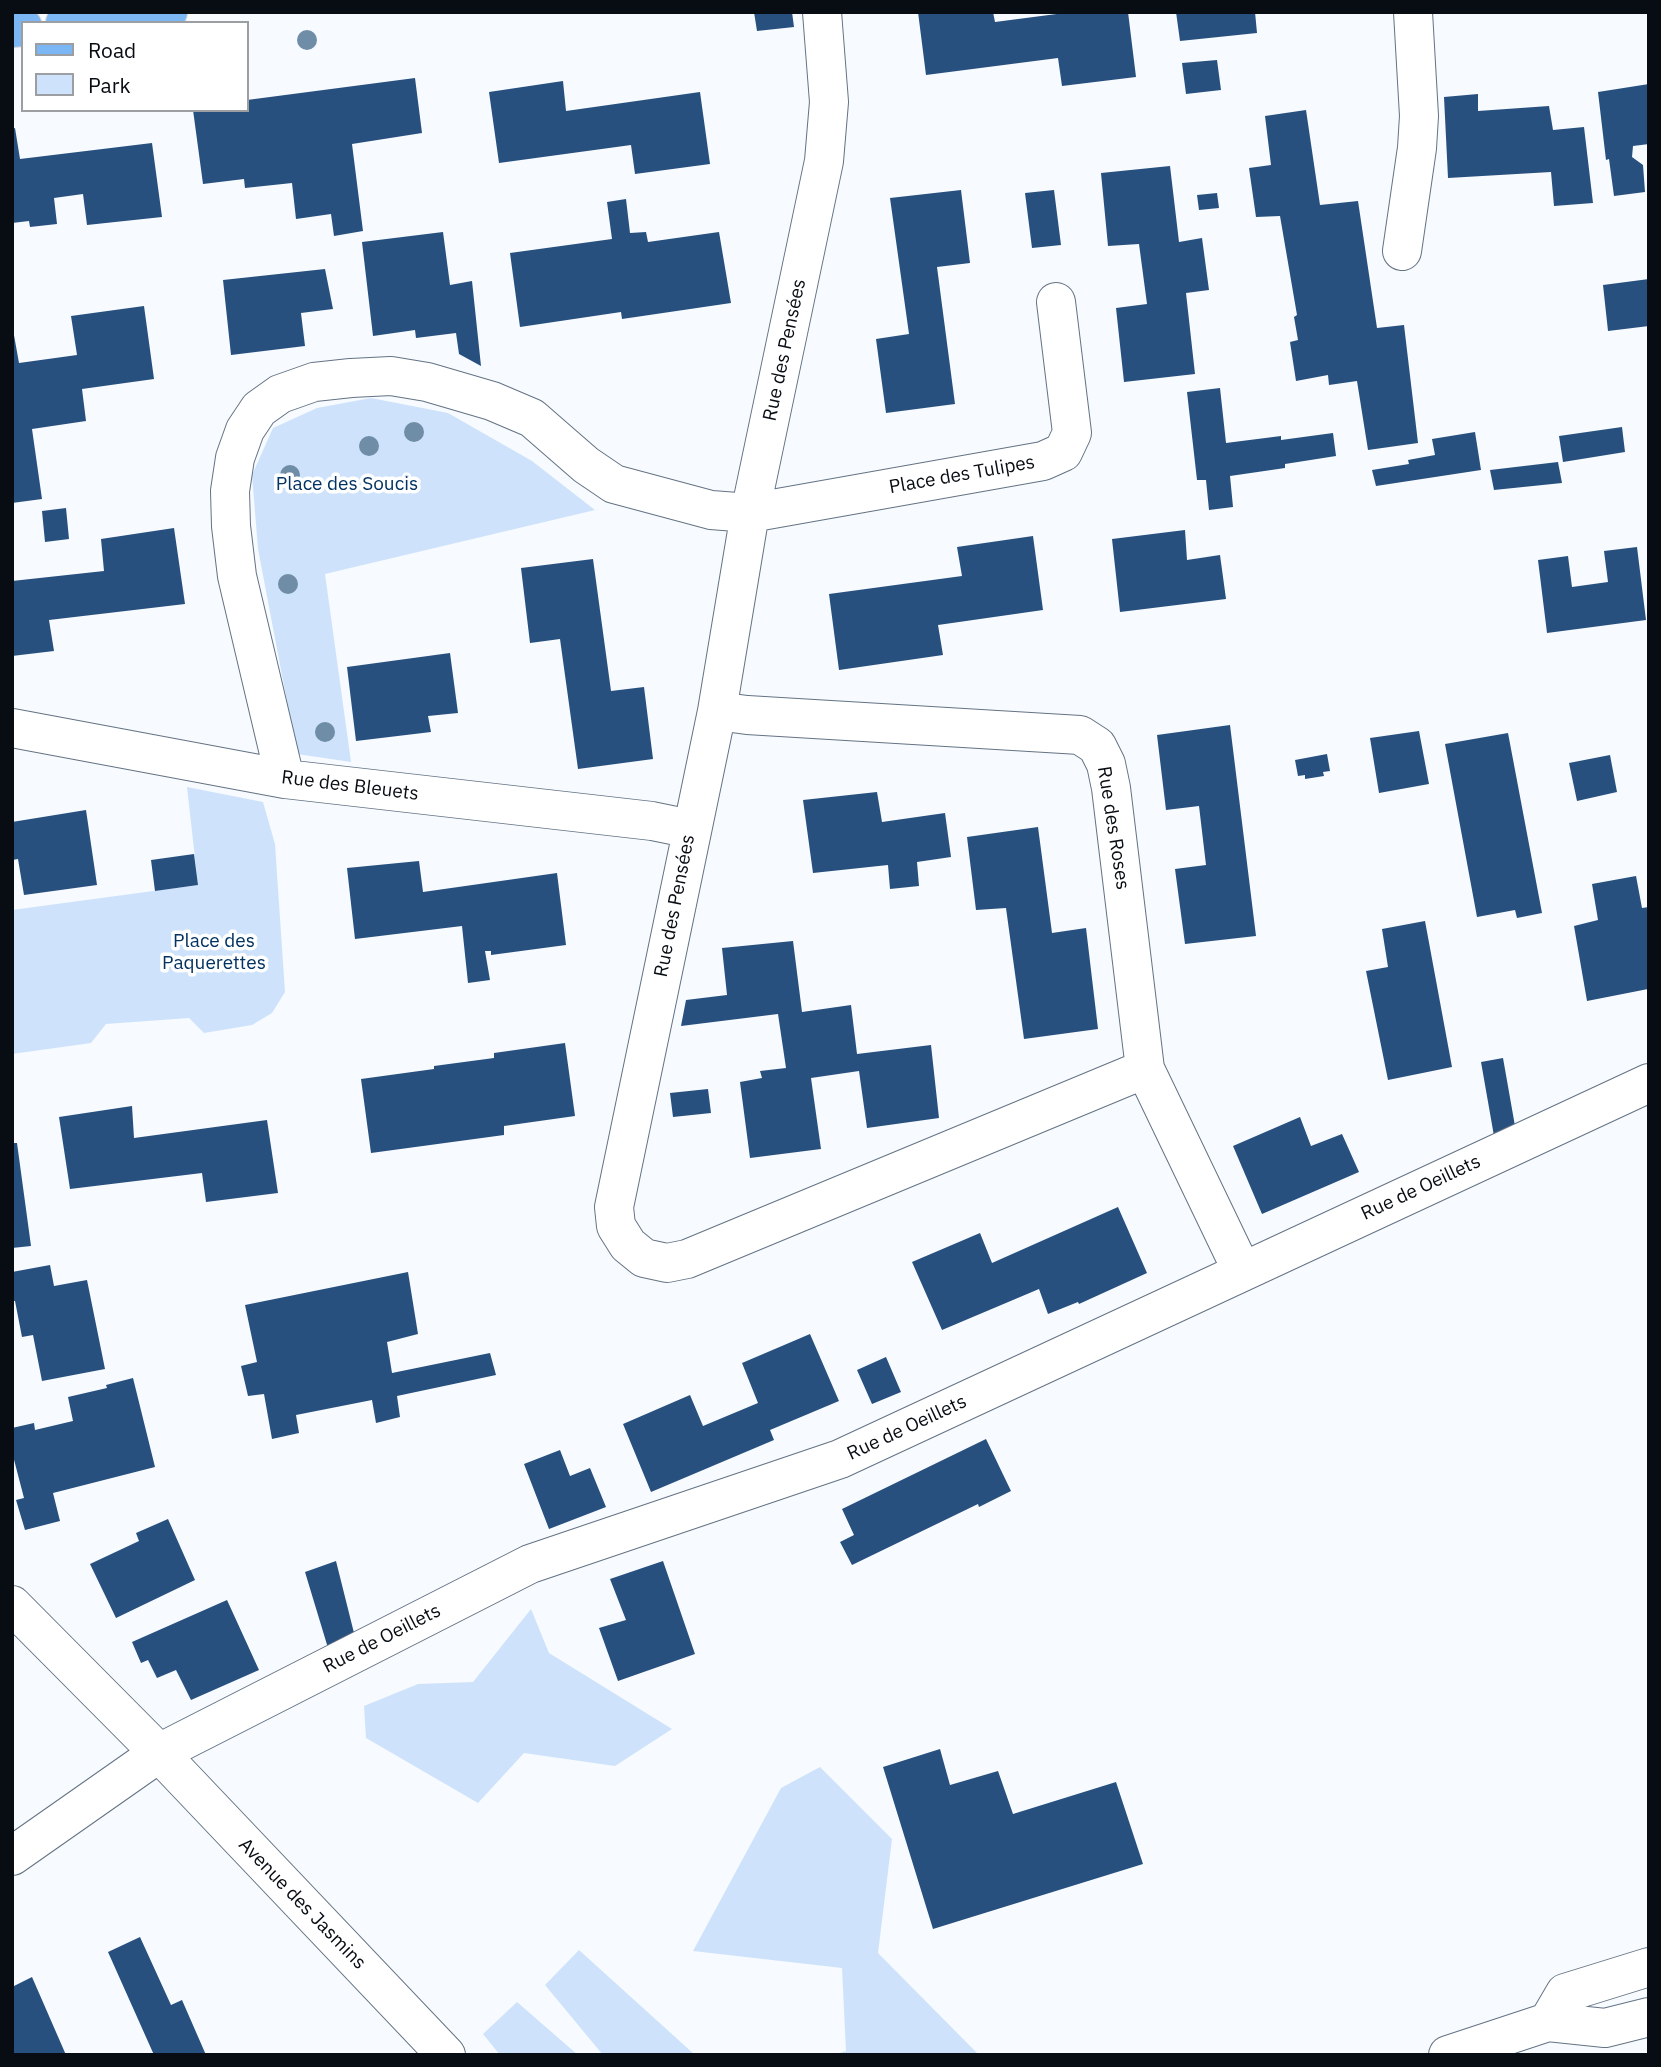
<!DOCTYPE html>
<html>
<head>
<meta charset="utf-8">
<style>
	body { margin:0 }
	#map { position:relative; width:1661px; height:2067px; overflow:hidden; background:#f7fafe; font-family:"IBM Plex Sans",sans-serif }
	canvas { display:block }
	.frame { position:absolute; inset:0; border:14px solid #080d13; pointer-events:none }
	.legend { position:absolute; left:21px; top:21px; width:228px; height:91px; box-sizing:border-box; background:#fff; border:2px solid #9c9ea1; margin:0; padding:9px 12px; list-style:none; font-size:21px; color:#080d13 }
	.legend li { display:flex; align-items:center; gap:14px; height:35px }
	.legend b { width:35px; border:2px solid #9c9ea1 }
</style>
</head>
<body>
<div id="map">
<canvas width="1661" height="2067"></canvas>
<div class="frame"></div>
<ul class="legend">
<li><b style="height:9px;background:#7ab7f4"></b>Road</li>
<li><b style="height:19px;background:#cee3fb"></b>Park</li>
</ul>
</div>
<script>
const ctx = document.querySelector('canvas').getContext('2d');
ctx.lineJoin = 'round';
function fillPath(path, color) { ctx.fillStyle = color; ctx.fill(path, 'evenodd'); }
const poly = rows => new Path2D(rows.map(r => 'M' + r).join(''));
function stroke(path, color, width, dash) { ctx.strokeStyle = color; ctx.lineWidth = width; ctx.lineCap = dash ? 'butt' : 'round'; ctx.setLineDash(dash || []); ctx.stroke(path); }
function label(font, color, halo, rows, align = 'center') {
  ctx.font = font + ' "IBM Plex Sans",sans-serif'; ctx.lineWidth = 7; ctx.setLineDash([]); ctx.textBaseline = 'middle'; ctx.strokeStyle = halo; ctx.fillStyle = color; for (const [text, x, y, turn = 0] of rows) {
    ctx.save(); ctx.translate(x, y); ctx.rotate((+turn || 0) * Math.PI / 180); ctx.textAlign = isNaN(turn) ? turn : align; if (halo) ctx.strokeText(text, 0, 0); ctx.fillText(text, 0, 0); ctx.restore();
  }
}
const green = poly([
	[371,398,448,413,532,461,595,510,325,574,351,762,297,754,258,549,252,475,273,428,317,408],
	[187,787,263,802,275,844,285,992,272,1013,252,1025,204,1033,189,1018,106,1024,91,1043,12,1054,12,910,198,885],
	[531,1609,549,1653,672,1729,615,1766,524,1753,478,1803,366,1738,364,1706,418,1684,473,1682],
	[820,1767,892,1839,878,1953,979,2055,833,2055,846,2051,842,1968,693,1951,781,1788],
	[579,1950,695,2055,603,2055,545,1985],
	[517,2002,578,2055,500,2055,483,2034]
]);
const building = poly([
	[754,12,792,12,794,27,757,31],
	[918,12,993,12,995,22,1072,12,1128,12,1136,77,1062,86,1058,58,926,75],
	[1176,12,1255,12,1257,33,1180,41],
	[1217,60,1221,90,1186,94,1182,63],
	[415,78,422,133,352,144,363,231,334,236,331,214,296,219,292,183,245,188,244,179,203,184,193,110,247,110,247,100],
	[563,81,566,111,700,92,710,164,635,174,631,145,499,163,489,92],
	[1649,84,1649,144,1633,146,1632,157,1643,165,1645,192,1614,196,1609,159,1606,160,1598,92],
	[1478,94,1478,111,1549,106,1553,130,1584,127,1593,203,1554,206,1551,172,1448,178,1444,97],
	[1306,110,1320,205,1358,201,1377,328,1404,325,1418,443,1368,450,1357,381,1329,385,1328,375,1296,381,1290,342,1298,340,1294,317,1297,315,1280,216,1256,217,1249,168,1271,165,1265,116],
	[15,128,20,159,152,143,162,217,87,225,83,194,54,198,57,224,30,227,29,221,12,223,12,129],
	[1170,166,1179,242,1202,238,1209,290,1186,293,1195,374,1124,382,1116,308,1147,304,1139,244,1108,246,1101,173],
	[961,190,970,263,937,267,955,404,886,413,876,339,909,334,890,198],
	[1054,190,1061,245,1032,248,1025,193],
	[1217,193,1219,208,1199,210,1197,195],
	[626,199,630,233,646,232,648,242,719,232,731,303,622,319,621,312,520,327,510,253,612,239,607,202],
	[443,232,450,285,472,281,481,366,459,354,456,333,416,338,415,330,373,336,362,242],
	[325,269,333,309,301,313,305,346,231,355,223,280],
	[1649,279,1649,326,1608,331,1603,285],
	[144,306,154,379,82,389,86,421,32,429,42,499,12,503,12,324,19,363,77,355,71,316],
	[1220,388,1226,443,1281,436,1281,440,1333,433,1336,456,1285,464,1285,468,1230,476,1233,507,1209,510,1206,480,1197,480,1187,392],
	[1622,427,1625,452,1563,462,1559,436],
	[1475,432,1481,470,1376,486,1372,470,1409,464,1408,460,1435,455,1432,439],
	[1558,462,1562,483,1494,490,1490,470],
	[66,508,69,539,45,542,42,511],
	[174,528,185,604,49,620,54,651,12,656,12,581,104,571,101,539],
	[1185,530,1187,560,1220,555,1226,599,1120,612,1112,539],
	[1033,536,1043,610,938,625,943,655,839,670,829,594,962,576,957,547],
	[1637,547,1646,620,1547,633,1538,560,1568,556,1572,587,1608,582,1604,551],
	[593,559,611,691,644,687,653,759,578,769,560,639,530,643,521,568],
	[450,653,458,713,428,716,431,732,356,741,347,667],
	[1230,725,1256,936,1185,944,1175,869,1206,865,1199,806,1166,810,1157,735],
	[1419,731,1429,784,1379,793,1370,738],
	[1508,733,1542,913,1517,918,1515,910,1477,917,1445,744],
	[1327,754,1330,771,1323,772,1324,776,1305,779,1305,775,1298,776,1295,760],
	[1610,755,1617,792,1577,801,1569,763],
	[877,792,882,822,945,813,951,857,917,862,919,886,890,889,888,865,813,873,803,800],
	[86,810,97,885,24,895,18,859,12,860,12,822],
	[1038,827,1052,933,1086,928,1098,1029,1024,1039,1006,908,976,910,967,837],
	[194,854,198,885,155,891,151,860],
	[419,861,423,892,557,873,566,945,491,955,491,951,485,951,490,980,468,983,462,926,355,939,347,868],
	[1636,876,1642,908,1649,907,1648,989,1587,1001,1574,926,1598,920,1592,884],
	[1425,921,1452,1067,1388,1080,1366,971,1388,967,1382,929],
	[793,941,802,1012,851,1005,857,1054,931,1045,939,1118,867,1128,859,1071,811,1078,821,1149,750,1158,740,1082,762,1078,760,1071,786,1068,778,1014,681,1026,686,1000,727,995,722,948],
	[565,1043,575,1116,504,1126,504,1135,371,1153,361,1079,434,1069,434,1066,494,1058,494,1053],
	[1503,1058,1515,1126,1494,1136,1481,1062],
	[708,1089,711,1113,673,1117,670,1093],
	[132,1106,134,1138,267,1120,278,1193,206,1202,202,1173,70,1189,59,1117],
	[1300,1117,1311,1146,1342,1134,1359,1172,1262,1214,1233,1146],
	[12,1143,17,1143,31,1246,12,1248],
	[1118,1207,1147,1273,1079,1304,1078,1302,1048,1314,1039,1289,942,1330,912,1262,980,1233,992,1263],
	[50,1265,54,1286,87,1280,105,1369,42,1381,33,1335,22,1337,15,1301,12,1301,12,1272],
	[408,1272,418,1334,387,1342,392,1373,490,1353,496,1375,397,1396,400,1417,376,1423,372,1400,296,1415,299,1433,272,1439,264,1394,248,1396,241,1366,257,1362,245,1305],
	[810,1334,839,1401,770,1430,774,1440,651,1492,623,1424,690,1395,703,1426,758,1403,742,1363],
	[886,1357,901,1392,872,1404,857,1370],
	[133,1378,155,1467,53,1493,60,1521,25,1530,16,1500,24,1498,12,1452,12,1428,34,1423,35,1430,73,1421,68,1397,107,1388,106,1385],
	[986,1439,1011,1491,979,1507,978,1504,852,1565,840,1542,854,1535,842,1509],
	[560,1450,570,1476,590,1468,606,1507,549,1529,524,1464],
	[168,1519,195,1580,116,1618,90,1564,139,1541,136,1533],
	[336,1561,355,1637,328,1648,305,1572],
	[663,1561,695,1654,618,1681,599,1628,626,1620,610,1579],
	[227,1600,259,1670,191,1700,176,1670,157,1678,148,1660,141,1663,132,1642],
	[940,1749,950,1785,998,1771,1013,1814,1116,1782,1143,1864,933,1929,883,1767],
	[140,1937,171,2005,182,2000,206,2055,154,2055,108,1952],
	[32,1977,66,2055,12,2055,12,1987]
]);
const minor = poly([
	[822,12,829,102,824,161,750,513,717,711,614,1207,616,1226,628,1245,644,1258,667,1263,687,1259,1145,1069],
	[1402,251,1417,148,1419,116,1413,12],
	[717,711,747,715,1080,735,1097,746,1106,764,1111,788,1145,1069,1242,1271],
	[12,728,285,779,652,821,691,829],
	[285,779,237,576,231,526,230,491,235,458,245,430,259,409,280,394,314,382,351,378,391,376,427,382,492,401,532,418,586,465,614,484,711,510,750,513,1043,461,1063,452,1072,433,1056,302],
	[12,1605,159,1753,446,2055],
	[12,1856,159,1753,530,1564,840,1459,1649,1083],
	[1548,2022,1565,1993,1649,1967],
	[1448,2055,1548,2022,1605,2028,1649,2017]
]);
const major = poly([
	[65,23,168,12],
	[12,28,23,27]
]);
const trees = [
	[307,40],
	[414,432],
	[369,446],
	[290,475],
	[288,584],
	[325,732]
];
const streetNames = [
	["Rue des Pensées",785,350,-78],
	["Place des Tulipes",962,475,-10],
	["Rue des Bleuets",350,786,7],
	["Rue des Roses",1113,828,81],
	["Rue des Pensées",675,906,-79],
	["Rue de Oeillets",1421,1188,-25],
	["Rue de Oeillets",907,1428,-25],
	["Rue de Oeillets",382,1639,-27],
	["Avenue des Jasmins",302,1904,46]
];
const parkNames = [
	["Place des Soucis",347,485],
	["Place des",214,942],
	["Paquerettes",214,964]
];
fillPath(green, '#cee3fb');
fillPath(building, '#27507f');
stroke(minor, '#647384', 40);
stroke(major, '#d3d3d5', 40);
stroke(minor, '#fff', 38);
stroke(major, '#7ab7f4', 38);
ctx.fillStyle = '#708da8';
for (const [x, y] of trees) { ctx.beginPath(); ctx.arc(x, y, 10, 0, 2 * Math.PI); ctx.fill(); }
label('19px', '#080d13', '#fff', streetNames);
label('19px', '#023362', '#fff', parkNames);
</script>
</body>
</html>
